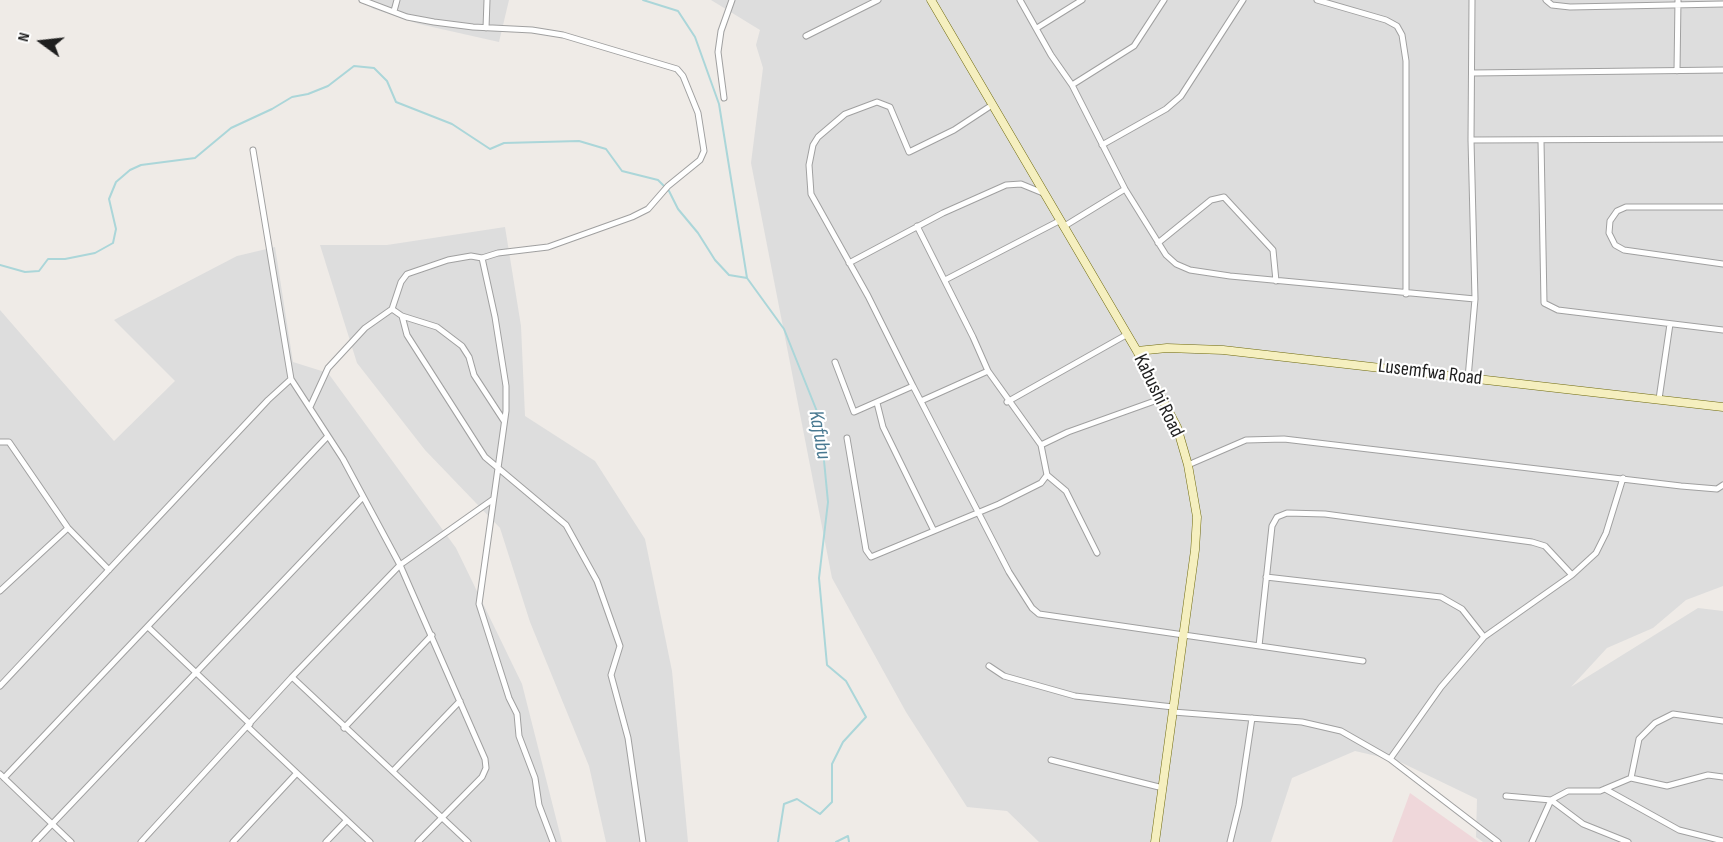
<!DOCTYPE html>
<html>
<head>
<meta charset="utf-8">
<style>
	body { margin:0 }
	#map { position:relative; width:1723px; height:842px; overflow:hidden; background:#efebe7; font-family:"Sofia Sans Condensed",sans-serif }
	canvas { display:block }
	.north { position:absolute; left:12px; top:12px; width:60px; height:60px; -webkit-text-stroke:4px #fff; paint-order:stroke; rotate:285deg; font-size:16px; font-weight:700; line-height:24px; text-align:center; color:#1f1f1f }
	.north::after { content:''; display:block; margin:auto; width:21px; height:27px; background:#1f1f1f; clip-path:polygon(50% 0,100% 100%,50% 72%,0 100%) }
</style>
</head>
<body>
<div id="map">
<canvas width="1723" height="842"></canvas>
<div class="north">N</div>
</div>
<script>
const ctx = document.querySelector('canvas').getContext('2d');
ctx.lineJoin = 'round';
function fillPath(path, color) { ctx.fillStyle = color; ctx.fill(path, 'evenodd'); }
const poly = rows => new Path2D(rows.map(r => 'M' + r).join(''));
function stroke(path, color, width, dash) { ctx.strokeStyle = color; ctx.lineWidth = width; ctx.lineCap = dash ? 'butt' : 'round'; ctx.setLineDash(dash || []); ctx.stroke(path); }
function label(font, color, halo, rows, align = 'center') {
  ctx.font = font + ' "Sofia Sans Condensed",sans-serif'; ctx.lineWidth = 4.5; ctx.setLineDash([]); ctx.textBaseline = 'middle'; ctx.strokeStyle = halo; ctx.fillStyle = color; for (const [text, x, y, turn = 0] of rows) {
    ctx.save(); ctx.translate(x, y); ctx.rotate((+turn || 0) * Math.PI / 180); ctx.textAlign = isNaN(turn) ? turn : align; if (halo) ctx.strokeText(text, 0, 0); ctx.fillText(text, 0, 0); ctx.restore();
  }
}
const residential = poly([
	[358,0,509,0,499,42,419,24,374,9],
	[711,0,1723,0,1723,586,1686,600,1653,628,1607,648,1571,687,1698,608,1723,611,1723,842,1483,842,1476,837,1477,799,1398,761,1355,751,1292,778,1271,842,1039,842,1007,811,967,807,906,712,832,578,751,163,763,68,756,45,760,30],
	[505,227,521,326,525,416,595,461,645,539,672,671,688,842,606,842,589,766,530,622,500,528,425,450,357,363,320,245,387,245],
	[275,247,293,362,328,373,456,548,522,684,562,842,0,842,0,310,114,441,175,381,114,320,237,256]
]);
const commercial = poly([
	[1410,793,1479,842,1392,842]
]);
const stream = poly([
	[643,0,678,11,695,37,719,104,747,278,784,329,820,419,828,502,819,578,827,665,846,681,866,717,843,742,832,764,832,802,820,814,797,799,784,804,778,842],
	[0,265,25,272,39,271,48,259,65,259,95,253,113,243,116,229,109,199,116,182,130,170,141,165,195,158,231,128,272,109,292,97,308,94,328,86,354,66,374,68,387,81,396,102,452,124,490,149,504,143,579,141,606,149,622,171,658,180,669,191,678,209,698,233,715,260,729,275,747,278],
	[836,842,848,836,849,842]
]);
const street = poly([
	[1020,0,1051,55,1072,85,1125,189,1166,255,1176,264,1190,270,1230,276,1475,299],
	[1317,0,1386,20,1397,26,1402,35,1406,61,1406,294],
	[1546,0,1552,5,1570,7,1723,4],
	[394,11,397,0],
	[486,28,487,0],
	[1037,28,1082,0],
	[806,36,878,0],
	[1677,71,1678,0],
	[1472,73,1723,70],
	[1072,85,1134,46,1164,0],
	[724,98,718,52,721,31,732,0],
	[1471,140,1723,139],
	[1541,141,1544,303,1558,310,1723,330],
	[1102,145,1166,109,1181,96,1243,0],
	[253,150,291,379,343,459,400,565,485,759,486,768,482,777,418,842],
	[1723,207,1626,207,1617,211,1610,221,1609,233,1615,245,1624,250,1723,264],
	[1063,227,1125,189],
	[1158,243,1211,200,1224,197,1273,250,1276,281],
	[482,258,495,317,506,386,506,411,479,604,509,698,517,714,519,736,535,778,539,805,553,842],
	[849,263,943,213,1006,185,1021,184,1043,193],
	[945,280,1059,221],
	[392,309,402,316,437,327,462,346,469,357,474,375,504,421],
	[402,316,407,335,485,457,566,525,597,581,620,646,611,675,628,738,643,842],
	[835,362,854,412,913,386,1009,572,1032,608,1039,614,1363,661],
	[1468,378,1475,299,1471,140,1472,0],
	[913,386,868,296,811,194,809,165,813,145,818,137,845,114,877,102,890,107,909,152,954,130,992,105],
	[1659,399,1670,324],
	[921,401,988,371],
	[1007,402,1126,335],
	[877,403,883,427,933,529],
	[310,407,328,368,365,328,392,309,401,282,407,274,448,260,471,256,482,258,498,253,548,247,632,217,648,209,668,186,700,160,704,151,698,113,683,76,677,69,563,35,532,30,473,27,434,22,407,17,362,0],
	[847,438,866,550,871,557,999,504,1041,483,1047,475,1041,445,988,371,973,337,917,226],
	[0,442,9,442,68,528,109,570],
	[1041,445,1068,432,1163,398],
	[1188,465,1246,440,1284,439,1681,486,1717,489,1723,485],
	[1047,475,1066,491,1097,553],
	[1266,577,1441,597,1462,609,1484,637],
	[0,591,68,528],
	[148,627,250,724],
	[1259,646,1272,526,1277,517,1287,513,1325,514,1532,542,1545,546,1572,575],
	[989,666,1004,676,1075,696,1173,707],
	[292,677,468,842],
	[0,686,268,400,291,379],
	[1173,712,1302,722,1341,731,1390,759,1498,842],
	[247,726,370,842],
	[344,728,432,635],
	[1390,759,1441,687,1484,637,1572,575,1596,553,1606,533,1623,478],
	[1051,760,1163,788],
	[393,771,460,701],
	[0,774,71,842],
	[4,778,328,436],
	[1631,778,1639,739,1655,723,1673,714,1723,721],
	[1605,789,1679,830,1723,841],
	[1506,796,1551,800,1583,824,1628,842],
	[35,842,362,498],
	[141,842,292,677,400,565,492,500],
	[233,842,296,774],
	[326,842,346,821],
	[1230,842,1239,805,1252,718],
	[1532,842,1551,800,1568,791,1600,791,1631,778,1667,786,1708,775,1723,777]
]);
const secondary = poly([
	[931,0,1137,351,1177,427,1188,465,1197,517,1195,550,1155,842],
	[1137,351,1167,348,1223,350,1723,407]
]);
const streetNames = [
	["Lusemfwa Road",1430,373,7],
	["Kabushi Road",1158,396,64]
];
const waterNames = [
	["Kafubu",819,435,80]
];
fillPath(residential, '#ddd');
fillPath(commercial, '#efd7da');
stroke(stream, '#abd6d9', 2);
stroke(street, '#a0a0a0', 7);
stroke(secondary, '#6f6a0e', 9);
stroke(street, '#fff', 5);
stroke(secondary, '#f5efbf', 8);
label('20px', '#1f1f1f', '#fff', streetNames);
label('italic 21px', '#497991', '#fff', waterNames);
</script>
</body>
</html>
